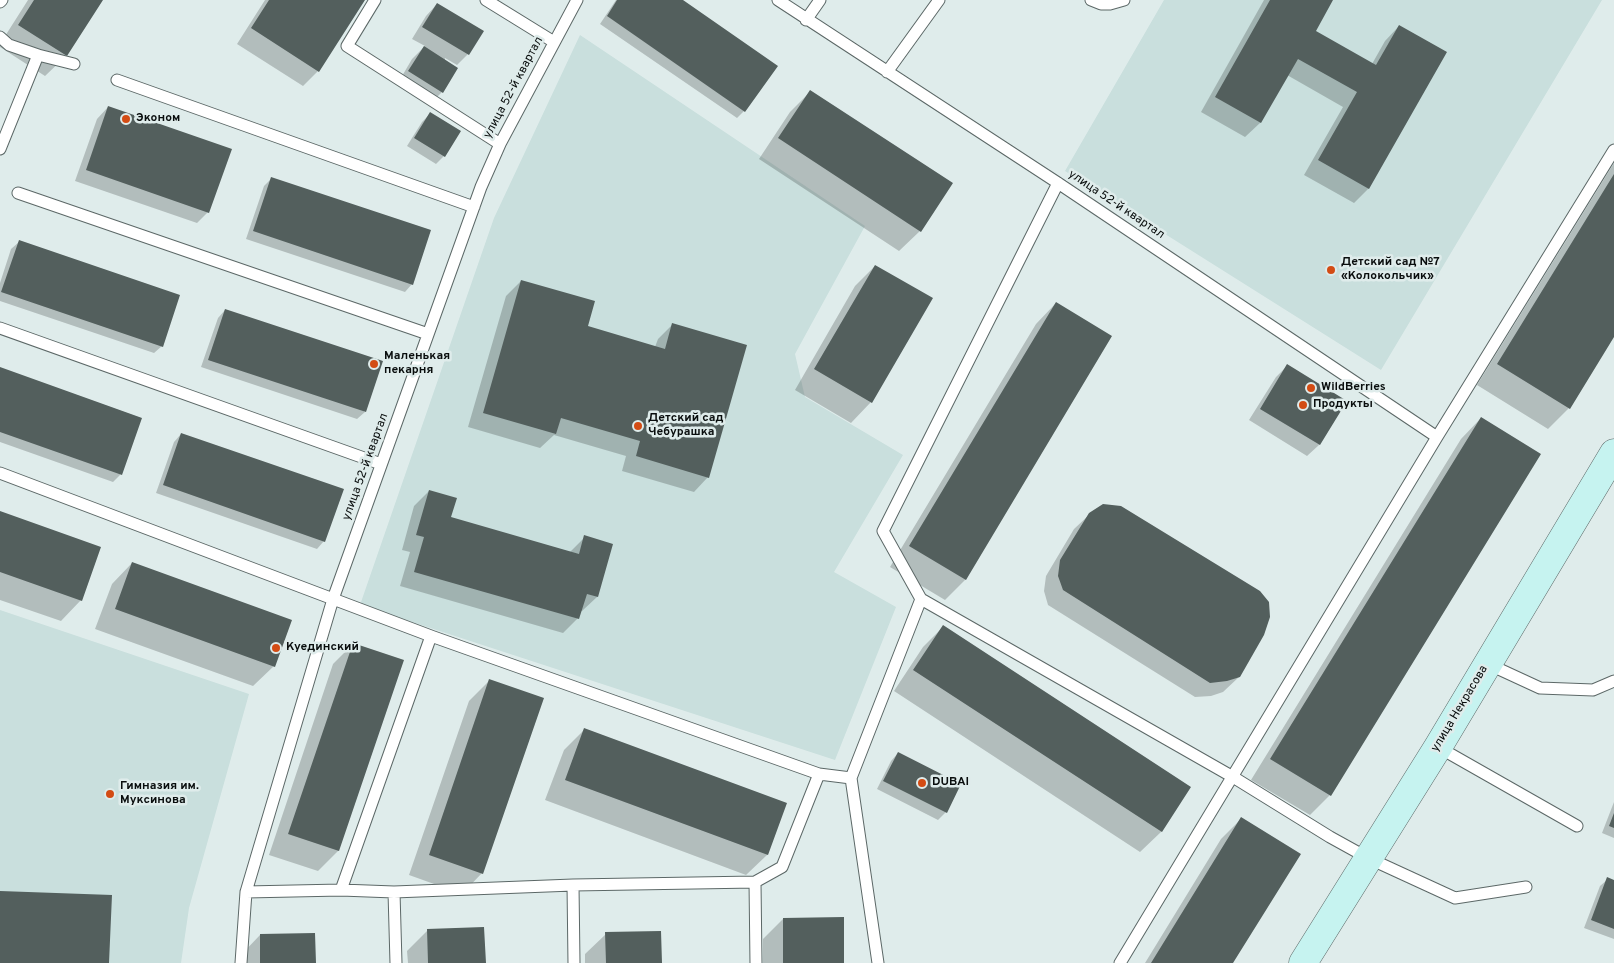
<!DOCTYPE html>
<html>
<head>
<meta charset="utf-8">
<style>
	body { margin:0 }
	canvas { display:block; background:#dfeceb }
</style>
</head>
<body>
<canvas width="1614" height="963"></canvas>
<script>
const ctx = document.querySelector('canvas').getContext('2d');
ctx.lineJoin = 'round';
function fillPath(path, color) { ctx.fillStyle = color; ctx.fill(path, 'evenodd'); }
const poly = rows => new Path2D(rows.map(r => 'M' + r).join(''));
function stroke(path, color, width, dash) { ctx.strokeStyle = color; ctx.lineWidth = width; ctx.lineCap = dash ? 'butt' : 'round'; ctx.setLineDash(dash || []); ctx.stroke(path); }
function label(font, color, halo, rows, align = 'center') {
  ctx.font = font + ' Overpass,sans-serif'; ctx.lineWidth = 5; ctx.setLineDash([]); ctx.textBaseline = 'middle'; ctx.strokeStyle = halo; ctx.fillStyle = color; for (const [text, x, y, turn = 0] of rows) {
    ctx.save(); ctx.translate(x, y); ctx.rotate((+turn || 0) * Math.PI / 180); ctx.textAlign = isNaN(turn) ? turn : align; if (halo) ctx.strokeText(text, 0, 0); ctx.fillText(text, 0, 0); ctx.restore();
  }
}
const built = poly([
	[1164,0,1602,0,1381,370,1065,171],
	[580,35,865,226,795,354,805,397,903,455,834,572,896,607,835,760,360,605,494,218],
	[0,610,249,694,189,908,181,963,0,963]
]);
const shadow = poly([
	[28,0,102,0,66,56,45,76,0,47,0,44],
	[265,0,363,0,318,71,303,86,237,44],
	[616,0,681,0,744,111,737,118,600,24],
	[1264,0,1332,0,1314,31,1372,64,1385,41,1399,26,1446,52,1368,189,1354,203,1304,175,1343,107,1287,75,1260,123,1245,137,1201,112],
	[437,4,468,54,457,65,445,58,442,92,431,103,398,83,412,59,425,46,412,39,426,16],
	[811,91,920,231,899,251,759,159,790,112],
	[108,107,208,212,197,223,75,181,97,119],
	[430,114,459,132,444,156,436,164,407,146,422,122],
	[1614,163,1614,335,1569,408,1548,429,1477,385],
	[272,178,412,284,405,292,246,239,264,186],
	[19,242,162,346,154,353,0,301,0,283,11,249],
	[875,266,871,402,851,423,795,390,855,286],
	[521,281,586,327,655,347,658,339,672,325,708,477,694,492,622,471,626,456,554,435,540,448,468,427,506,296],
	[1056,303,1110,336,965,580,945,600,890,567,1036,324],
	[225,310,365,412,357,419,201,367,218,318],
	[1287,366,1345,402,1319,445,1307,456,1249,420,1276,377],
	[0,368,141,418,120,475,113,482,0,442],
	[1481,418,1330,795,1310,815,1251,780,1461,439],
	[181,434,324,541,317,549,156,493,174,442],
	[429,491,450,518,570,552,585,537,597,597,582,611,580,611,578,618,563,633,400,586,410,552,402,550,414,506],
	[0,513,81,600,61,621,0,600],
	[1090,514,1239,677,1223,692,1211,696,1195,697,1048,605,1044,591,1046,576,1074,529],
	[132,563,274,666,253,686,95,629,112,584],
	[943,627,1189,787,1161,832,1140,852,894,691,923,647],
	[353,644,402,661,338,851,318,871,269,855,333,664],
	[489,681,482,873,462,894,409,875,469,701],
	[585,729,786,804,767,855,746,875,545,800,564,750],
	[898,753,946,812,938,820,877,789,891,761],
	[1614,802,1614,838,1602,833],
	[1241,819,1232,963,1145,963,1221,839],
	[1608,879,1614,881,1614,939,1584,928,1600,886],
	[783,919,843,963,763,963,763,939],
	[428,930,484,963,408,963,407,951],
	[606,934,661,963,585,963,585,954],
	[260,935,315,963,240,963,240,956]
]);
const building = poly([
	[34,0,103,0,67,56,18,25],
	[269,0,365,0,319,72,251,28],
	[617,0,683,0,778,66,745,112,607,16],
	[1270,0,1333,0,1316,31,1376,65,1399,25,1447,52,1369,189,1318,160,1357,92,1298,59,1261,123,1215,97],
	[437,3,484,31,469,55,422,27],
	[424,46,458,68,443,93,408,71],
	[810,90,953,183,921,232,778,138],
	[108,106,232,149,209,213,86,170],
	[430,112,461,131,445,157,414,138],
	[1614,174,1614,337,1570,409,1497,364],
	[271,177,431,230,413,285,253,231],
	[19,240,180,295,163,347,1,292],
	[875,265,933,298,872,403,814,369],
	[521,280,595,301,588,326,665,349,672,323,747,345,709,478,636,456,640,441,561,418,556,434,483,413],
	[1056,302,1112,336,966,580,909,546],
	[225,309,383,361,366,412,208,360],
	[1287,364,1347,401,1320,445,1260,409],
	[0,367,142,418,122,475,0,432],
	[1481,417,1541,454,1331,796,1270,759],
	[181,433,344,489,325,542,163,485],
	[429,490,457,498,451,517,579,554,584,535,613,544,598,597,587,594,579,619,414,572,424,537,416,535],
	[1103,504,1121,506,1260,591,1269,602,1270,617,1264,635,1240,677,1227,681,1210,683,1063,590,1058,576,1060,560,1089,513],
	[0,511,101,547,82,601,0,572],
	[132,562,292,620,275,667,115,609],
	[943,625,1191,787,1162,832,913,670],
	[353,643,404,660,339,851,288,834],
	[489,679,544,698,483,874,429,855],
	[584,728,787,803,768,855,565,780],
	[898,752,961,784,947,813,883,781],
	[1614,813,1614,828,1609,826],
	[1241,817,1301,854,1233,963,1151,963],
	[1607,877,1614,880,1614,929,1591,920],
	[0,891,112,895,109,963,0,963],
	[844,917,844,963,783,963,783,918],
	[484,927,486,963,428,963,427,929],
	[661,931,662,963,606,963,605,932],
	[315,933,316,963,260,963,260,934]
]);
const lane = poly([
	[375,0,347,46,500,144],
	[486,0,554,42],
	[778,0,1058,183,1437,437],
	[1091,0,1101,4,1110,4,1124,0],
	[0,2,2,0],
	[806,20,820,0],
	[0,37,9,45,38,55,0,149],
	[38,55,74,64],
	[887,72,939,0],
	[117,80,474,207],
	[18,193,428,334],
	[0,328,381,464],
	[0,473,431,636,341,890],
	[921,599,883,531,1058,183],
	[431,636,819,774],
	[1488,664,1540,688,1593,690,1614,681],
	[1438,747,1577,826],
	[851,778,921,599,1233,777,1330,837,1368,858,1455,898,1526,887],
	[755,882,756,963],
	[573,885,574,963],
	[246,892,341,890,394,892,573,885,755,882,782,867,819,774,851,778,878,963],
	[394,892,396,963],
	[241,963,246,892,333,599,481,187,500,144,577,0],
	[1120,963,1437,437,1614,150]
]);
const secondary = poly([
	[1303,963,1438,747,1614,453]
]);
const markers = [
	[126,119,5,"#d34c14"],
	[1331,270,5,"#d34c14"],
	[374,364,5,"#d34c14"],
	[1311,388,5,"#d34c14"],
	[1303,405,5,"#d34c14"],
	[638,426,5,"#d34c14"],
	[276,648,5,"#d34c14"],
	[922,783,5,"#d34c14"],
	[110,794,5,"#d34c14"]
];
const streetNames = [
	["улица 52-й квартал",514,88,-62],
	["улица 52-й квартал",1116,205,34],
	["улица 52-й квартал",366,467,-70],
	["улица Некрасова",1460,709,-59]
];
const poiNames = [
	["Эконом",136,119],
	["Детский сад №7",1341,263],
	["«Колокольчик»",1341,277],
	["Маленькая",384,357],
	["пекарня",384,371],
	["WildBerries",1321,388],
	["Продукты",1313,405],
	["Детский сад",648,419],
	["Чебурашка",648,433],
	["Куединский",286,648],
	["DUBAI",932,783],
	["Гимназия им.",120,787],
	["Муксинова",120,801]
];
fillPath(built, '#c9dfdd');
fillPath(shadow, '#0003');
fillPath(building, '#535f5d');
stroke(lane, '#5c6867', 13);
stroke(secondary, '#5c6867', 29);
stroke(lane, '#fff', 11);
stroke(secondary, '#c6f3f0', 28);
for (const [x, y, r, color] of markers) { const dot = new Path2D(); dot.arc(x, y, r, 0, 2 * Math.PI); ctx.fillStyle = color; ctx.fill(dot); stroke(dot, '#dfeceb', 2); }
label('12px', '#090d0d', '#dfeceb', streetNames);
label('bold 12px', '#090d0d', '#dfeceb', poiNames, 'left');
</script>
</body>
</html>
